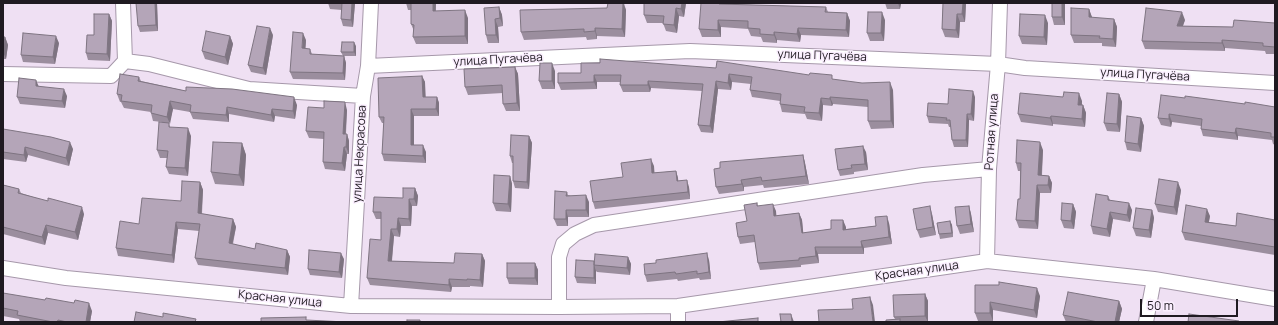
<!DOCTYPE html>
<html>
<head>
<meta charset="utf-8">
<style>
	body { margin:0 }
	#map { position:relative; width:1278px; height:325px; overflow:hidden; background:#efe0f3; font-family:Manrope,sans-serif }
	canvas { display:block }
	.frame { position:absolute; inset:0; border:4px solid #1f1a21; pointer-events:none }
	.scale { position:absolute; left:1140px; top:299px; width:98px; height:18px; box-sizing:border-box; border:2px solid #1f1a21; border-top:0; padding-left:5px; font-size:12px; line-height:14px; white-space:nowrap; color:#1f1a21; -webkit-text-stroke:3px #faeefe; paint-order:stroke }
</style>
</head>
<body>
<div id="map">
<canvas width="1278" height="325"></canvas>
<div class="frame"></div>
<div class="scale">50 m</div>
</div>
<script>
const ctx = document.querySelector('canvas').getContext('2d');
ctx.lineJoin = 'round';
const poly = rows => new Path2D(rows.map(r => 'M' + r).join(''));
function stroke(path, color, width, dash) { ctx.strokeStyle = color; ctx.lineWidth = width; ctx.lineCap = dash ? 'butt' : 'round'; ctx.setLineDash(dash || []); ctx.stroke(path); }
function fillPath(path, color) { ctx.fillStyle = color; ctx.fill(path, 'evenodd'); }
function label(font, color, halo, rows, align = 'center') {
  ctx.font = font + ' Manrope,sans-serif'; ctx.lineWidth = 3; ctx.setLineDash([]); ctx.textBaseline = 'middle'; ctx.strokeStyle = halo; ctx.fillStyle = color; for (const [text, x, y, turn = 0] of rows) {
    ctx.save(); ctx.translate(x, y); ctx.rotate((+turn || 0) * Math.PI / 180); ctx.textAlign = isNaN(turn) ? turn : align; if (halo) ctx.strokeText(text, 0, 0); ctx.fillText(text, 0, 0); ctx.restore();
  }
}
const street = poly([
	[123,3,125,61],
	[368,66,690,51,998,64,1025,68,1275,83],
	[3,74,111,76,125,61,149,64,249,89,363,96],
	[987,261,989,169,998,64,1000,3],
	[3,268,66,278,351,306,559,307,678,306,987,261,1154,279,1275,299],
	[351,306,363,96,368,66,371,3],
	[678,306,678,322],
	[559,307,559,257,563,244,575,234,594,225,923,175,989,169],
	[1146,322,1154,279]
]);
const wall = poly([
	[157,3,158,31,140,32,138,26],
	[328,3,355,3,353,27,343,26,341,19,342,10,330,9],
	[406,3,436,3,436,11,468,18,468,44,416,44,413,37,414,31,411,24,411,10,408,10],
	[608,3,624,3,626,10,625,37,597,36,597,39,587,40,586,37,524,40,521,32,607,8],
	[644,3,686,3,684,17,679,16,677,33,666,31,663,23,647,23,644,15],
	[885,3,901,3,900,9,887,9],
	[943,3,966,3,965,22,960,22,959,38,945,37,942,29],
	[1065,3,1065,25,1054,25,1052,17],
	[720,4,826,7,828,12,847,13,850,21,849,37,801,35,800,42,777,40,777,43,763,42,761,37,751,36,748,29,721,27,721,37,702,37,699,29],
	[499,7,502,15,503,26,498,27,499,43,488,43,486,35],
	[1089,9,1092,18,1114,19,1117,27,1116,47,1102,46,1102,43,1074,43,1071,35],
	[109,14,112,21,110,61,88,60,86,53,94,35],
	[885,20,884,41,870,41,867,33],
	[1185,20,1183,26,1233,27,1275,23,1275,54,1266,54,1265,51,1225,48,1225,51,1145,49,1142,41],
	[1048,23,1047,45,1022,44,1019,36],
	[273,35,266,75,251,72,248,65],
	[230,36,233,44,228,65,205,59,202,51],
	[3,37,5,37,8,45,6,59,3,59],
	[306,40,305,49,310,49,312,54,344,56,346,63,345,80,293,79,290,72],
	[59,43,55,64,23,62,21,55],
	[356,46,356,56,343,56,341,52],
	[581,63,834,80,893,90,894,128,871,129,868,121,868,107,833,104,832,106,823,105,822,121,807,119,805,114,782,112,780,104,780,101,752,97,750,90,751,84,732,82,731,90,718,89,713,133,701,132,698,125,702,91,651,88,650,92,623,92,620,85,620,82,597,82,597,89,561,90,558,83,581,73],
	[515,67,518,74,520,111,506,111,503,104,503,93,468,95,465,87],
	[555,71,555,89,542,89,539,81],
	[422,76,425,82,425,97,437,97,439,103,439,116,414,116,414,145,426,152,426,163,384,161,382,154,384,123,382,123,379,117],
	[139,77,141,81,186,91,297,105,295,119,275,116,274,122,229,114,229,122,193,119,190,112,173,109,169,124,170,127,191,136,188,176,169,174,166,167,167,158,160,158,157,150,162,122,153,121,151,113,151,112,124,108,121,102,120,102,117,94],
	[1119,94,1122,102,1120,132,1107,131,1104,123],
	[67,96,65,108,20,104,17,97],
	[975,97,974,121,969,120,968,147,954,147,952,140,951,127,949,127,948,124,929,123,927,116,948,104],
	[1185,98,1275,107,1275,145,1273,144,1272,140,1238,136,1238,140,1203,136,1201,129,1201,126,1172,122,1171,127,1161,125,1158,118],
	[1082,101,1082,105,1083,105,1086,113,1085,127,1053,124,1053,126,1021,122,1018,114],
	[347,110,346,134,347,134,349,141,349,154,347,154,345,171,325,169,323,162,324,139,309,138,306,131],
	[1141,118,1144,126,1141,152,1127,150,1125,142],
	[3,129,73,149,69,166,28,155,26,162,3,159],
	[529,136,532,143,529,189,515,188,513,181,513,163,512,163,510,156],
	[242,143,246,155,244,186,215,184,211,172],
	[1043,150,1042,175,1049,176,1052,183,1051,193,1040,193,1038,229,1019,228,1016,220,1020,199,1020,171,1018,171,1016,163],
	[866,152,868,170,854,172,854,174,840,176,838,170],
	[803,155,805,163,809,184,764,188,763,185,744,187,744,191,719,194,716,187,720,168],
	[654,166,654,173,676,171,678,178,678,181,689,187,690,199,595,209,593,202,623,177],
	[510,176,512,184,511,212,496,211,493,203],
	[200,182,203,190,202,214,233,219,236,227,233,244,255,249,287,250,290,257,288,275,198,265,195,258,199,231,178,229,174,263,118,256,116,248,139,224,181,201],
	[3,185,19,189,21,193,84,214,78,240,48,233,45,245,3,234],
	[415,188,418,196,417,206,412,206,411,226,401,226,400,237,394,236,392,261,454,263,482,254,485,261,483,287,470,286,470,287,452,287,451,292,370,285,367,278,381,240,381,219,376,219,373,212,403,198],
	[1181,190,1177,215,1158,212,1155,204],
	[567,192,568,195,589,202,589,217,568,217,568,226,557,226,554,219],
	[1108,196,1110,200,1132,210,1130,222,1113,219,1110,237,1093,234,1091,226],
	[757,203,758,206,776,211,776,216,799,213,802,220,803,233,831,229,846,227,846,229,876,226,889,223,892,244,864,248,864,254,818,254,819,263,801,265,801,267,760,270,758,263,755,242,740,244,738,237],
	[1073,204,1076,212,1074,229,1064,228,1061,220],
	[969,206,971,214,974,232,960,234,957,226],
	[1152,210,1154,218,1151,238,1136,236,1133,228],
	[932,214,936,235,920,238,917,230],
	[1210,216,1209,222,1236,226,1275,220,1275,255,1185,240,1182,232],
	[950,221,952,225,953,237,940,239,939,234],
	[628,257,631,264,630,275,597,272,596,271,596,284,577,283,575,277,594,261],
	[344,259,342,278,310,275,308,269],
	[709,260,711,279,700,280,699,278,678,281,677,279,647,282,645,275],
	[535,263,538,270,538,285,509,284,507,278],
	[975,285,1040,296,1037,318,993,310,993,321,978,321,975,313],
	[3,293,92,311,90,322,20,322,19,319,3,316],
	[925,294,928,301,928,322,886,322,895,319,894,317],
	[1119,301,1122,309,1119,322,1066,322,1063,315]
]);
const shadedWall = poly([
	[155,3,157,3,158,31,156,25],
	[352,3,355,3,353,27,351,20],
	[433,3,436,3,435,18,433,11],
	[623,3,626,10,625,37,622,29],
	[682,3,686,3,684,17,681,9],
	[898,3,901,3,900,9],
	[963,3,966,3,965,22,962,14],
	[1062,3,1065,3,1065,25,1062,17],
	[499,7,502,15,503,26,500,18],
	[676,8,679,16,677,33,674,25],
	[1089,9,1092,17,1092,25,1089,17],
	[465,10,468,18,468,44,465,36],
	[882,12,885,20,884,41,881,33],
	[1182,12,1185,20,1180,33,1177,26],
	[847,13,850,21,849,37,846,30],
	[109,14,112,21,110,61,107,54],
	[957,14,960,22,959,38,956,30],
	[1045,15,1048,23,1047,45,1044,37],
	[495,19,498,27,499,43,496,35],
	[1114,19,1117,27,1116,47,1113,39],
	[718,20,721,27,721,37,718,30],
	[270,28,273,35,266,75,263,68],
	[595,28,597,36,597,39,595,31],
	[798,28,801,35,800,42,797,34],
	[774,32,777,40,777,43,774,35],
	[303,33,306,40,305,56,302,48],
	[56,36,59,43,55,64,53,57],
	[230,36,233,44,228,65,225,57],
	[5,37,8,45,6,59,3,52],
	[1222,40,1225,48,1225,51,1222,43],
	[354,42,356,46,356,56,354,52],
	[344,56,346,63,345,80,343,73],
	[552,63,555,71,555,89,552,81],
	[515,67,518,74,520,111,517,103],
	[729,74,732,82,731,90,728,83],
	[594,75,597,82,597,89,594,82],
	[422,76,425,82,426,103,423,97],
	[36,80,39,87,36,86],
	[648,81,651,88,650,92,648,85],
	[716,81,718,89,713,133,710,126],
	[890,82,893,90,894,128,891,121],
	[64,89,67,96,65,108,62,101],
	[973,91,975,97,974,121,971,114],
	[1079,93,1082,101,1081,113,1078,105],
	[1119,94,1122,102,1120,132,1117,124],
	[294,97,297,105,295,119,293,111],
	[437,97,439,103,439,116,436,109],
	[830,97,833,104,832,106,830,99],
	[821,98,823,105,822,121,819,113],
	[170,101,173,109,170,124,167,117],
	[345,102,347,110,345,141,343,134],
	[1083,105,1086,113,1085,127,1082,119],
	[227,107,229,114,229,122,226,115],
	[272,109,275,116,274,122,271,115],
	[411,109,414,116,414,152,411,145],
	[967,114,969,120,968,147,966,140],
	[1169,114,1172,122,1171,127,1169,119],
	[1051,116,1053,124,1053,126,1050,118],
	[1141,118,1144,126,1141,152,1138,144],
	[188,128,191,136,188,176,185,168],
	[1236,128,1238,136,1238,140,1235,133],
	[347,134,349,141,349,154,346,147],
	[529,136,532,143,529,189,527,182],
	[70,142,73,149,69,166,66,158],
	[1040,142,1043,150,1041,183,1038,175],
	[242,143,246,155,244,186,239,175],
	[423,145,426,152,426,163,423,156],
	[863,146,866,152,868,170,865,164],
	[25,147,28,155,26,162,24,155],
	[344,147,347,154,345,171,342,163],
	[803,155,805,163,809,184,806,176],
	[651,159,654,166,655,180,652,173],
	[676,171,678,178,679,188,677,181],
	[510,176,512,184,511,212,508,204],
	[1049,176,1052,183,1051,193,1048,185],
	[687,180,689,187,690,199,688,192],
	[741,180,744,187,744,191,742,184],
	[200,182,203,190,201,221,198,213],
	[1178,182,1181,190,1177,215,1174,207],
	[1037,185,1040,193,1038,229,1035,221],
	[415,188,418,196,417,206,414,199],
	[586,195,589,202,589,217,586,210],
	[409,199,412,206,411,226,409,219],
	[1129,203,1132,210,1130,222,1127,215],
	[773,204,776,211,777,223,774,216],
	[1073,204,1076,212,1074,229,1071,221],
	[930,206,932,214,936,235,933,227],
	[969,206,971,214,974,232,971,224],
	[82,207,84,214,78,240,75,232],
	[1207,209,1210,216,1207,229,1205,222],
	[566,210,568,217,568,226,566,219],
	[1152,210,1154,218,1151,238,1149,230],
	[1110,212,1113,219,1110,237,1107,229],
	[799,213,802,220,804,240,802,233],
	[887,216,889,223,892,244,889,237],
	[398,218,401,226,400,237,397,229],
	[233,219,236,227,231,250,229,243],
	[843,220,846,227,846,237,843,230],
	[950,221,952,225,953,237,952,233],
	[176,222,178,229,174,263,172,255],
	[46,225,48,233,45,245,42,237],
	[391,229,394,236,391,268,388,261],
	[861,241,864,248,864,254,862,247],
	[815,247,818,254,819,263,816,256],
	[287,250,290,257,288,275,285,268],
	[341,253,344,259,342,278,339,272],
	[707,253,709,260,711,279,709,272],
	[482,254,485,261,483,287,480,280],
	[628,257,631,264,630,275,627,268],
	[535,263,538,270,538,285,535,278],
	[594,265,596,271,596,284,594,278],
	[449,279,452,287,451,292,449,285],
	[1037,288,1040,296,1037,318,1034,310],
	[925,294,928,301,928,322,925,316],
	[870,297,873,305,875,322,873,322],
	[1119,301,1122,309,1119,322,1115,322],
	[990,302,993,310,993,321,990,313],
	[89,303,92,311,90,322,86,322],
	[791,314,794,322,792,322]
]);
const building = poly([
	[136,3,155,3,156,25,138,26,136,3],
	[342,3,352,3,351,20,341,19,342,3],
	[411,3,433,3,433,11,465,10,465,36,413,37,414,25,411,24,411,3],
	[608,3,623,3,622,29,595,28,595,31,584,32,584,29,521,32,520,10,607,8,608,3],
	[644,3,682,3,681,9,676,8,674,25,663,24,664,16,644,15,644,3],
	[701,3,719,3,719,4,826,7,825,12,847,13,846,30,798,28,797,34,774,32,774,35,760,34,760,29,748,28,748,21,718,20,718,30,699,29,701,3],
	[943,3,963,3,962,14,957,14,956,30,942,29,943,3],
	[1052,3,1062,3,1062,17,1052,17,1052,3],
	[499,7,500,18,495,19,496,35,486,35,484,8,499,7],
	[1071,8,1089,9,1089,17,1114,19,1113,39,1099,38,1100,36,1071,35,1071,8],
	[1146,8,1182,12,1177,26,1233,27,1234,20,1275,23,1275,47,1263,46,1263,43,1222,40,1222,43,1142,41,1146,8],
	[868,12,882,12,881,33,867,33,868,12],
	[94,14,109,14,107,54,86,53,87,35,94,35,94,14],
	[1020,14,1045,15,1044,37,1019,36,1020,14],
	[257,26,270,28,263,68,248,65,257,26],
	[206,31,230,36,225,57,202,51,206,31],
	[293,32,303,33,302,48,310,49,310,54,344,56,343,73,290,72,293,32],
	[23,33,56,36,53,57,21,55,23,33],
	[3,37,5,37,3,49,3,37],
	[342,42,354,42,354,52,341,52,342,42],
	[600,59,716,68,717,61,809,75,810,73,832,75,832,79,862,83,890,82,891,121,868,121,868,100,830,97,830,99,821,98,819,113,804,112,805,107,780,104,781,94,750,90,752,77,729,74,728,83,716,81,710,126,698,125,703,84,648,81,648,85,620,85,621,75,594,75,594,82,558,83,558,73,581,73,581,63,600,63,600,59],
	[540,63,552,63,552,81,539,81,540,63],
	[515,67,517,103,503,104,502,85,465,87,464,69,515,67],
	[120,74,139,77,138,81,186,91,186,87,232,89,294,97,293,111,272,109,271,115,227,107,226,115,190,112,191,105,170,101,167,117,151,113,152,105,121,101,122,95,117,94,120,74],
	[422,76,423,97,437,97,436,109,411,109,411,145,423,145,423,156,382,154,384,117,379,117,378,78,422,76],
	[19,78,36,80,36,86,64,89,62,101,17,97,19,78],
	[949,89,973,91,971,114,967,114,966,140,952,140,950,120,946,120,947,118,927,116,928,103,948,104,949,89],
	[1064,92,1079,93,1078,105,1083,105,1082,119,1051,116,1050,118,1018,114,1020,93,1063,97,1064,92],
	[1107,93,1119,94,1117,124,1104,123,1107,93],
	[1161,95,1185,98,1185,96,1245,104,1245,102,1275,107,1275,137,1271,137,1271,133,1236,128,1235,133,1201,129,1202,119,1169,114,1169,119,1158,118,1161,95],
	[324,101,345,102,343,134,347,134,346,147,344,147,342,163,323,162,324,132,306,131,308,107,324,108,324,101],
	[1127,116,1141,118,1138,144,1125,142,1127,116],
	[159,122,169,123,169,127,188,128,185,168,166,167,168,151,157,150,159,122],
	[3,129,51,137,70,142,66,158,25,147,24,155,3,152,3,129],
	[511,135,529,136,527,182,513,181,513,156,510,156,511,135],
	[1017,140,1040,142,1038,175,1049,176,1048,185,1037,185,1035,221,1016,220,1018,199,1020,199,1021,163,1016,163,1017,140],
	[213,142,242,143,239,175,211,172,213,142],
	[863,146,865,164,851,165,852,168,838,170,835,149,863,146],
	[803,155,806,176,762,181,761,177,741,180,742,184,716,187,714,169,720,168,720,162,803,155],
	[651,159,652,173,676,171,677,181,687,180,688,192,593,202,590,181,623,177,621,163,651,159],
	[494,175,510,176,508,204,493,203,494,175],
	[1159,179,1178,182,1174,207,1155,204,1159,179],
	[182,181,200,182,198,213,233,219,229,243,255,249,256,243,287,250,285,268,195,258,200,224,176,222,172,255,116,248,120,221,139,224,142,198,181,201,182,181],
	[3,185,19,189,18,193,48,201,48,198,82,207,75,232,46,225,42,237,3,227,3,185],
	[403,188,415,188,414,199,409,199,409,219,398,218,397,229,391,229,388,261,454,263,455,253,482,254,480,280,467,279,467,280,449,279,449,285,367,278,370,239,381,240,381,212,373,212,374,197,403,198,403,188],
	[555,191,567,192,566,196,586,195,586,210,566,210,566,219,554,219,555,191],
	[1096,194,1108,196,1108,200,1129,203,1127,215,1110,212,1107,229,1091,226,1096,194],
	[757,203,757,206,773,204,774,216,799,213,802,233,831,229,831,220,843,220,843,230,876,226,875,217,887,216,889,237,861,241,862,247,815,247,816,256,799,258,799,260,758,263,754,235,738,237,736,223,747,221,744,205,757,203],
	[1062,203,1073,204,1071,221,1061,220,1062,203],
	[1186,205,1207,209,1205,222,1236,226,1237,213,1275,220,1275,247,1182,232,1186,205],
	[930,206,933,227,917,230,913,209,930,206],
	[969,206,971,224,957,226,955,207,969,206],
	[1136,208,1152,210,1149,230,1133,228,1136,208],
	[950,221,952,233,939,234,937,223,950,221],
	[309,250,341,253,339,272,308,269,309,250],
	[707,253,709,272,697,274,697,271,676,274,675,272,645,275,644,264,656,263,656,260,707,253],
	[595,254,628,257,627,268,594,265,595,254],
	[576,260,594,261,594,278,575,277,576,260],
	[507,263,535,263,535,278,507,278,507,263],
	[999,282,1037,288,1034,310,990,302,990,313,975,313,975,285,999,285,999,282],
	[1068,292,1119,301,1115,322,1098,322,1063,315,1068,292],
	[3,293,45,300,46,298,74,303,75,300,89,303,86,322,67,322,58,320,57,322,53,322,17,315,18,311,3,308,3,293],
	[925,294,925,316,894,317,893,295,925,294],
	[870,297,873,322,819,322,818,310,853,309,852,299,870,297],
	[136,312,163,317,163,313,196,319,195,322,134,322,136,312],
	[780,314,791,314,792,322,781,322,780,314],
	[1189,314,1239,321,1239,322,1188,322,1189,314],
	[306,317,306,320,346,322,261,322,261,318,306,317],
	[758,318,758,322,718,322,758,318],
	[900,319,900,322,886,322,886,320,900,319],
	[407,320,420,320,420,322,407,322,407,320]
]);
const streetNames = [
	["улица Пугачёва",822,56,2],
	["улица Пугачёва",498,60,-3],
	["улица Пугачёва",1145,75,3],
	["Ротная улица",992,132,-86],
	["улица Некрасова",360,154,-87],
	["Красная улица",917,271,-8],
	["Красная улица",280,299,6]
];
stroke(street, '#a698aa', 16);
stroke(street, '#fff', 14);
fillPath(wall, '#9b8e9e');
fillPath(shadedWall, '#7e7481');
fillPath(building, '#b4a5b8');
stroke(building, '#7e7481', 1);
label('12px', '#1f1a21', '#faeefe', streetNames);
</script>
</body>
</html>
